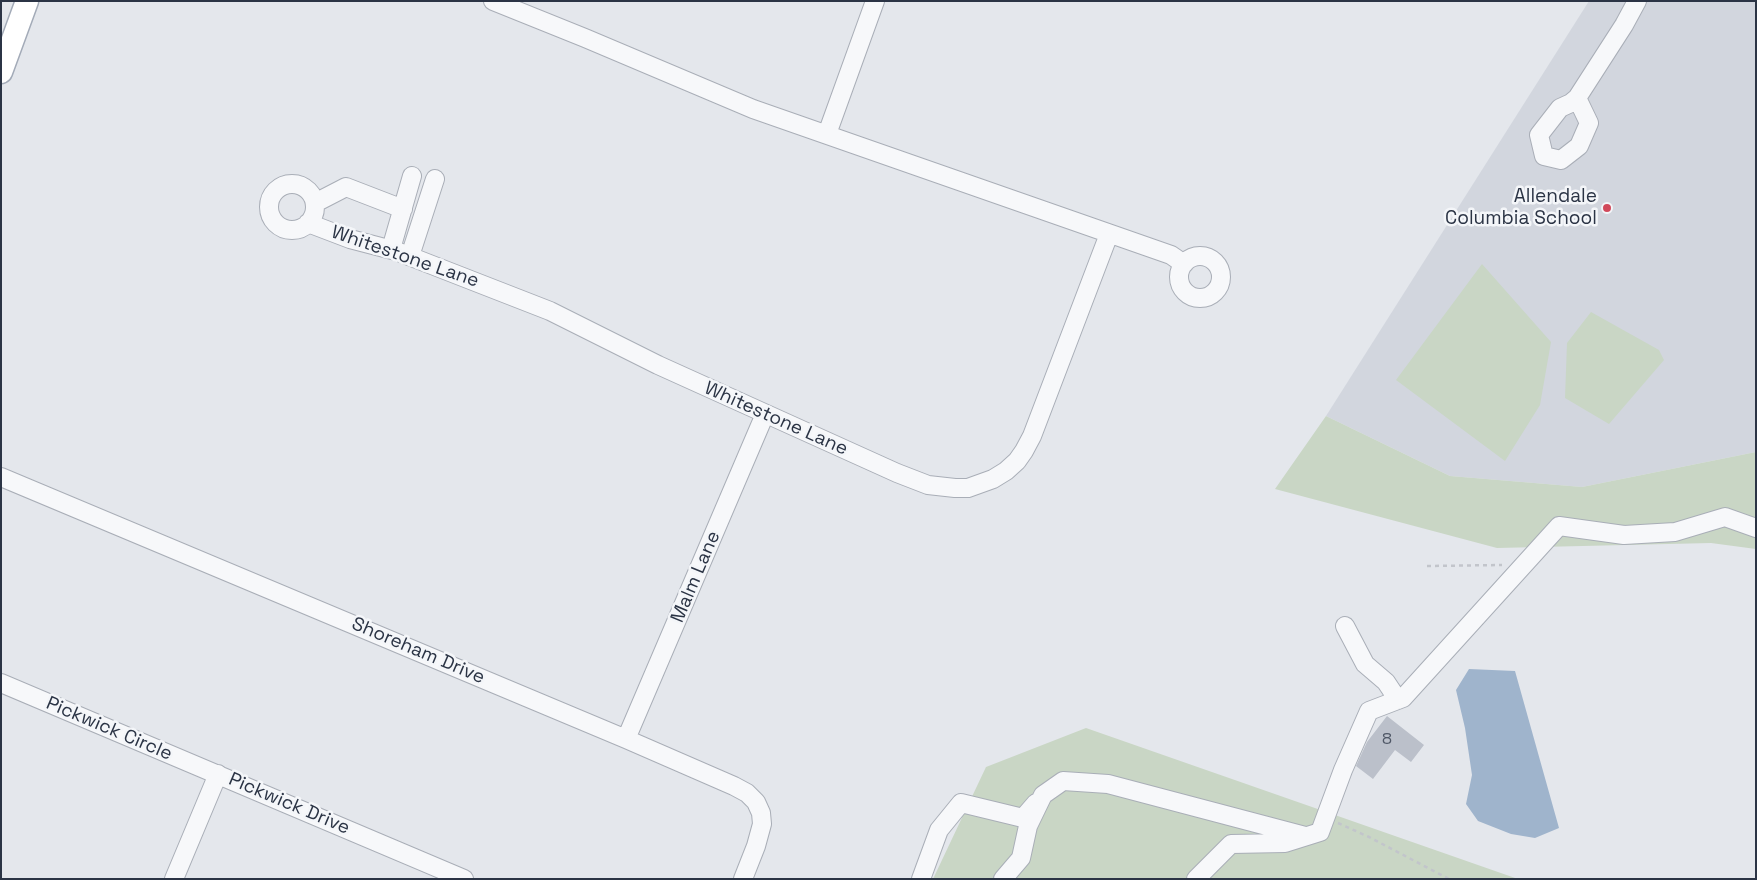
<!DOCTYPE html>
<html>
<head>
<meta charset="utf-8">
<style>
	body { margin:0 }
	#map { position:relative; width:1757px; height:880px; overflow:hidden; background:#e4e7ec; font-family:"Space Grotesk",sans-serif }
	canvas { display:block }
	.frame { position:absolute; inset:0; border:2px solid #2b3445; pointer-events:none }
</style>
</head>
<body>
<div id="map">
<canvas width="1757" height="880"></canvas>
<div class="frame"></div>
</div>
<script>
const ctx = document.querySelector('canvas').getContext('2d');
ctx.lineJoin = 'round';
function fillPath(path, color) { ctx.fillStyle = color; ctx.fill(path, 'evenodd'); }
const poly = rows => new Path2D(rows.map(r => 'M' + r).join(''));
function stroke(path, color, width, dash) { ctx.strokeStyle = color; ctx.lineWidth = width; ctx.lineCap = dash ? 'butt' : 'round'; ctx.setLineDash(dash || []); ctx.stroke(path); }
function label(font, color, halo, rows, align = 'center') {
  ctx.font = font + ' "Space Grotesk",sans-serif'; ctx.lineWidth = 5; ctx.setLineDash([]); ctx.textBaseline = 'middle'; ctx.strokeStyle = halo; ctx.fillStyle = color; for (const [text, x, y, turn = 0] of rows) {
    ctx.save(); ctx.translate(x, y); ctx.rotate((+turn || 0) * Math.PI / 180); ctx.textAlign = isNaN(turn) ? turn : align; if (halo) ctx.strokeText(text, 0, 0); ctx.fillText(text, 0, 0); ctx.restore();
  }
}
const built = poly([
	[1589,1,1756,1,1756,452,1582,487,1450,476,1326,416]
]);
const green = poly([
	[1482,264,1551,342,1540,405,1505,461,1396,380],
	[1591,312,1659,350,1664,360,1609,424,1565,398,1567,343],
	[1326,416,1450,476,1582,487,1756,452,1756,549,1711,543,1497,548,1275,489],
	[1086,728,1518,879,933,879,986,767]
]);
const water = poly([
	[1469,669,1515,671,1559,828,1535,838,1511,834,1478,821,1466,804,1472,775,1465,728,1456,690]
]);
const building = poly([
	[1387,716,1424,745,1411,762,1395,750,1373,779,1356,766,1367,742]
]);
const path = poly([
	[1427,566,1502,565],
	[1338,823,1369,837,1449,879]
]);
const minor = poly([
	[493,1,585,38,753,109,1171,255,1184,264],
	[1577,98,1589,123,1579,146,1561,160,1544,156,1539,135,1560,108,1571,103,1577,98,1624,25,1637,1],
	[827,134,875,1],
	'269 207a23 23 0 1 1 46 0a23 23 0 1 1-46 0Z',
	[315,203,346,187,403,209],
	[308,223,350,239,396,251,550,311,658,365,897,473,928,485,955,488,968,488,993,479,1006,471,1017,461,1024,451,1032,436,1109,234],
	[391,249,412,176],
	[410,256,435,179],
	'1179 277a21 21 0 1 1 42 0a21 21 0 1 1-42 0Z',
	[1,477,626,739,734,786,747,793,756,802,761,813,762,824,756,846,743,879],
	[1345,626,1365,664,1386,682,1398,700],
	[1,683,464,879],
	[626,739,765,414],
	[174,879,218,774],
	[921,879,939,830,961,803,1023,818,1036,803],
	[1003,879,1021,858,1028,826,1043,795,1063,781,1108,784,1305,836],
	[1196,879,1231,844,1285,843,1320,832,1343,770,1369,711,1403,698,1559,526,1624,535,1675,532,1725,517,1756,528]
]);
const major = poly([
	[1,72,27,1]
]);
const markers = [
	[1607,208,5,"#d1495b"]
];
const numberNames = [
	["8",1387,740]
];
const poiNames = [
	["Allendale",1597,197],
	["Columbia School",1597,219]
];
const streetNames = [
	["Whitestone Lane",405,257,19],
	["Whitestone Lane",776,419,24],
	["Malm Lane",696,577,-67],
	["Shoreham Drive",418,651,23],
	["Pickwick Circle",109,729,23],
	["Pickwick Drive",289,804,23]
];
fillPath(built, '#d2d6de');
fillPath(green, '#c9d6c5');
fillPath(water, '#9fb4cc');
fillPath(building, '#bbc0ca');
stroke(minor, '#a9aeb7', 20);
stroke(major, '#a3abb8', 25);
stroke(path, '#c2c5cb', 2.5, [4, 4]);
stroke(minor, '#f7f8fa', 18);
stroke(major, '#fff', 22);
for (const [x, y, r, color] of markers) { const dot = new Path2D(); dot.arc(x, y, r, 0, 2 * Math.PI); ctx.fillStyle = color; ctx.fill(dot); stroke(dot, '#f4f6f9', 2); }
label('16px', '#4f5766', null, numberNames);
label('19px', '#2b3445', '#f4f6f9', poiNames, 'right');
label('19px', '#2b3445', '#f4f6f9', streetNames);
</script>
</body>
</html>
